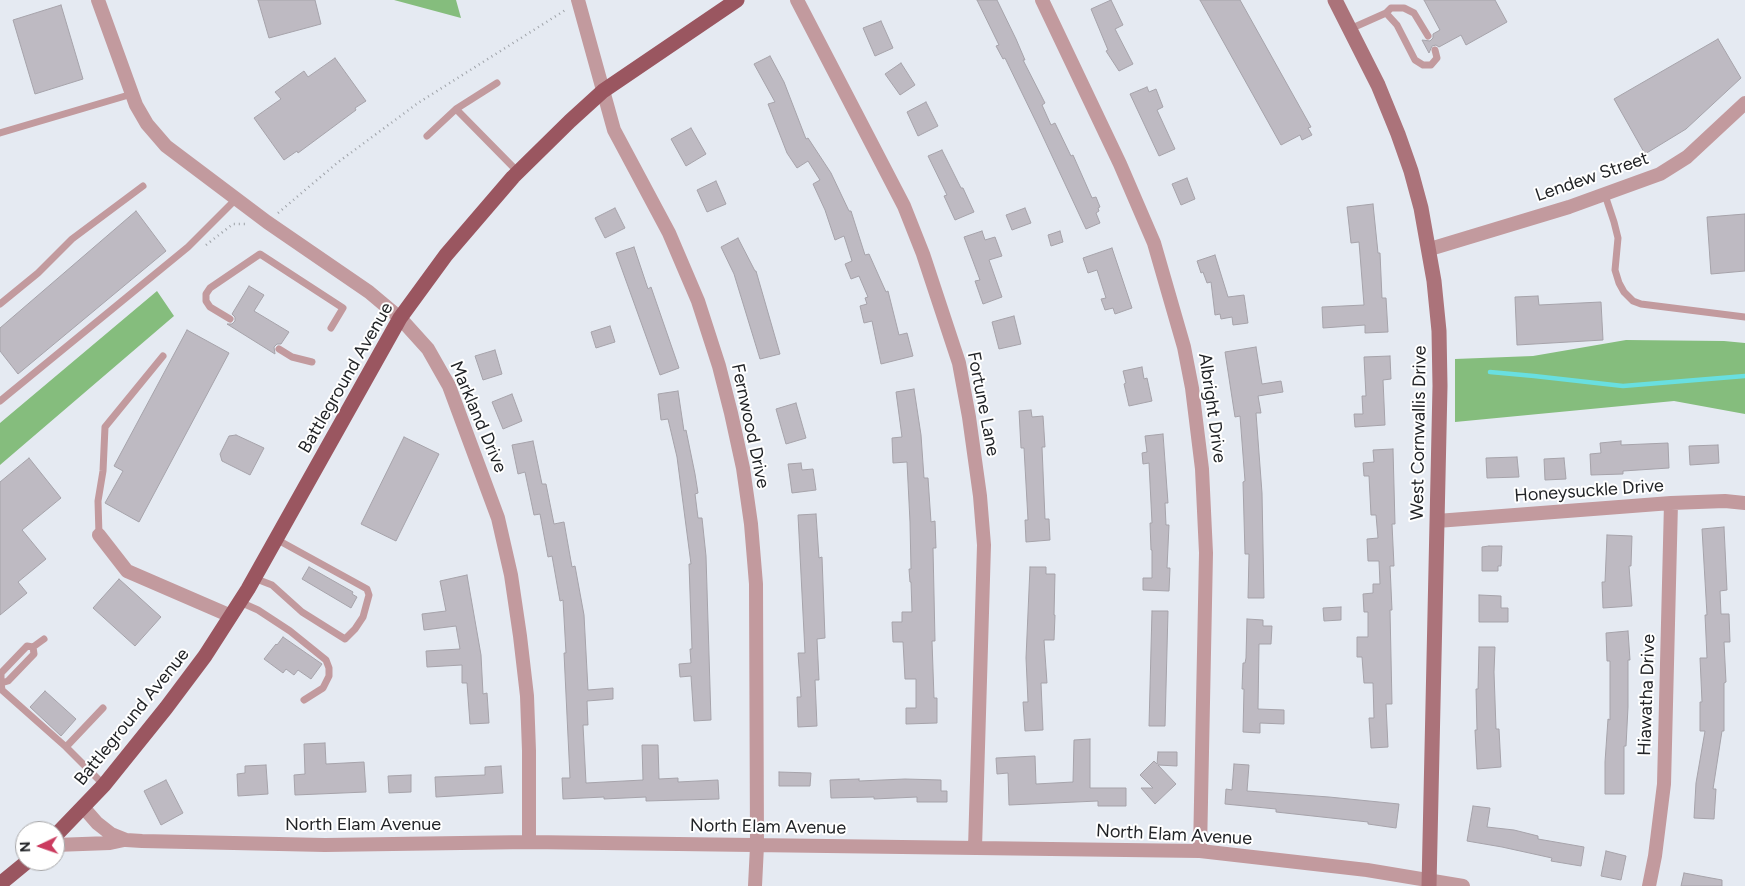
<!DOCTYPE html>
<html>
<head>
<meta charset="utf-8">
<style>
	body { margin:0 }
	#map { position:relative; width:1745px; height:886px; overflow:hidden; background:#e5eaf2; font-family:Figtree,sans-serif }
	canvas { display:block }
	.north { position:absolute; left:15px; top:821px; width:50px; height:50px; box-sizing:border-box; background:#fff; border:1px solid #a7a7a9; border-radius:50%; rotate:267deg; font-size:14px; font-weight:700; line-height:20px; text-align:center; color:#222427 }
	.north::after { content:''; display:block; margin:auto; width:18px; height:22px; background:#cb3b5f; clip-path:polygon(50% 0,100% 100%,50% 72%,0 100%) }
</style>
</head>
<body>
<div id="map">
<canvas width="1745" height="886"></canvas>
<div class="north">N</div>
</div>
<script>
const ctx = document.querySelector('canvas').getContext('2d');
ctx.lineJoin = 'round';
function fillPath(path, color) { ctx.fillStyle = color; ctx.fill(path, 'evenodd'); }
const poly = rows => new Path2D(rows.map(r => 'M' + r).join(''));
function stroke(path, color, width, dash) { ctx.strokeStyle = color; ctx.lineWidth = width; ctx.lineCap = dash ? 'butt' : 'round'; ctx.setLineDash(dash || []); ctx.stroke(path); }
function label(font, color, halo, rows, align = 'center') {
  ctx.font = font + ' Figtree,sans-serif'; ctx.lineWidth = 4; ctx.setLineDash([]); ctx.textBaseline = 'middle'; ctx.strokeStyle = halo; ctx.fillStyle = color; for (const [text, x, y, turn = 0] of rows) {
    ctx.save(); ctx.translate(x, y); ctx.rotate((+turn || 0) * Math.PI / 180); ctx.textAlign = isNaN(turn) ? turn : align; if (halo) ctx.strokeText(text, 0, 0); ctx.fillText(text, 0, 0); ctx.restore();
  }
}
const forest = poly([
	[394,0,456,0,461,18],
	[157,291,174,316,0,465,0,423],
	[1626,340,1724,341,1745,343,1745,414,1674,401,1455,422,1455,359,1533,356]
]);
const stream = poly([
	[1490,372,1534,376,1623,386,1745,376]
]);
const building = poly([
	[258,0,315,0,321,24,269,38,258,0],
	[977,0,997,0,1016,39,1025,60,1023,60,1045,103,1042,105,1051,125,1055,123,1071,156,1073,155,1092,198,1096,197,1100,207,1098,208,1099,211,1096,213,1100,223,1086,229,1038,126,1005,58,1003,59,996,46,999,45,977,0],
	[1111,0,1123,25,1115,29,1133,64,1119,71,1106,51,1108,50,1091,9,1111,0],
	[1200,0,1240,0,1311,127,1308,128,1312,135,1302,140,1300,135,1281,145,1200,0],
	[1424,0,1495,0,1507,22,1466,45,1461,35,1439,47,1436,45,1432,46,1429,53,1422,40,1430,41,1433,38,1433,34,1440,30,1424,0],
	[61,5,83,79,35,94,13,20,61,5],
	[881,21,893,48,875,56,863,28,881,21],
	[1718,39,1741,78,1686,129,1645,154,1614,99,1718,39],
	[770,56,784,82,806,139,808,138,831,173,849,211,851,211,865,255,869,254,886,292,888,291,899,335,907,333,913,356,881,364,872,321,864,323,860,306,867,304,865,298,868,297,859,276,851,279,845,264,852,261,844,236,835,240,825,210,813,184,820,180,808,161,797,168,787,153,768,104,775,102,754,64,770,56],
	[335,58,366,101,355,108,356,110,298,153,297,151,284,160,254,118,281,99,275,92,304,71,308,77,335,58],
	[901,63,915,85,900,95,885,74,901,63],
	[1147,87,1149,92,1156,89,1163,107,1157,110,1175,149,1159,156,1130,94,1147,87],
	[926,102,938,126,918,136,907,112,926,102],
	[691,128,706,154,686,166,671,139,691,128],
	[942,150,961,188,963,188,974,212,955,220,944,196,947,195,928,156,942,150],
	[1187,178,1195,199,1181,205,1172,184,1187,178],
	[716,181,726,204,707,212,697,190,716,181],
	[1373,204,1378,253,1380,253,1382,298,1386,298,1388,332,1365,333,1365,325,1323,328,1322,307,1364,305,1359,242,1351,243,1347,207,1373,204],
	[615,208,625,228,605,238,595,218,615,208],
	[1025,208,1031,223,1012,230,1006,215,1025,208],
	[136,211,166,251,18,374,0,351,0,328,136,211],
	[1745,214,1745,271,1711,274,1707,217,1745,214],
	[982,231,985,240,995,237,1002,256,989,260,1002,297,983,304,975,281,980,280,964,237,982,231],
	[1060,231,1063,242,1051,246,1048,235,1060,231],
	[738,238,755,271,756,271,780,354,760,359,734,274,721,247,738,238],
	[634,247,648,289,651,287,679,368,660,375,616,253,634,247],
	[1112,248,1132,308,1115,314,1113,308,1105,310,1101,299,1106,298,1097,270,1088,273,1083,258,1112,248],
	[1215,255,1228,297,1244,295,1248,323,1233,325,1232,317,1221,319,1220,314,1215,315,1211,282,1207,283,1203,272,1201,273,1197,261,1215,255],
	[249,286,264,295,254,311,289,332,281,344,277,344,274,347,275,354,227,324,232,324,235,321,235,317,232,314,249,286],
	[1538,296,1539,305,1601,302,1603,340,1517,345,1515,297,1538,296],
	[1014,316,1021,344,999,349,992,322,1014,316],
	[610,326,615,342,596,348,591,332,610,326],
	[187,330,229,353,139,522,105,503,123,471,114,466,187,330],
	[1256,347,1262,384,1281,381,1283,392,1258,396,1261,413,1256,413,1262,493,1264,598,1248,598,1249,554,1245,554,1243,482,1245,481,1240,416,1235,417,1225,352,1256,347],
	[495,350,502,374,483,380,475,356,495,350],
	[1390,356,1391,379,1383,380,1385,425,1355,427,1354,414,1363,414,1362,396,1366,396,1364,357,1390,356],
	[1142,367,1144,379,1147,378,1152,401,1129,406,1124,384,1126,383,1123,371,1142,367],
	[914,389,921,435,924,478,928,478,931,522,935,521,936,548,933,548,935,641,932,641,934,698,937,698,937,723,906,724,906,708,916,708,916,679,905,679,903,642,893,642,892,622,902,622,902,612,912,612,911,582,910,582,909,569,911,569,910,522,907,462,893,463,892,438,902,437,896,392,914,389],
	[678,391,684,431,686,430,695,474,698,493,695,494,698,518,702,518,706,556,711,720,694,721,691,676,680,677,679,664,691,663,690,649,692,649,689,564,691,564,677,457,668,419,661,420,658,394,678,391],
	[512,394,522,421,503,429,492,402,512,394],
	[796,403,806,438,786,444,776,409,796,403],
	[1031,410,1032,417,1043,416,1045,447,1042,447,1045,519,1049,519,1050,540,1026,542,1025,520,1028,520,1024,448,1021,448,1019,411,1031,410],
	[1163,434,1168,503,1165,503,1166,525,1169,525,1167,568,1170,568,1169,591,1143,590,1143,578,1152,578,1152,550,1151,550,1150,523,1152,523,1149,463,1143,464,1142,453,1147,452,1145,436,1163,434],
	[236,435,264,448,250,475,222,461,220,454,229,436,236,435],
	[404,437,439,454,396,541,361,524,404,437],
	[533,441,542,484,546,484,554,524,564,522,572,567,575,566,584,615,588,690,613,688,613,699,587,701,588,725,583,725,586,783,643,780,642,745,658,745,659,779,678,778,678,782,718,780,719,799,646,801,646,797,604,799,604,797,563,799,562,778,570,778,564,653,566,653,563,600,560,601,552,556,548,557,540,514,534,515,525,472,518,474,512,445,533,441],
	[1621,441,1621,445,1668,443,1669,468,1623,471,1623,474,1591,475,1590,454,1601,453,1600,443,1621,441],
	[1718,445,1719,463,1690,465,1689,446,1718,445],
	[1393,449,1395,524,1392,524,1394,566,1390,566,1392,610,1390,610,1392,704,1386,704,1388,747,1371,748,1369,718,1374,718,1373,683,1364,683,1362,657,1357,657,1357,637,1368,637,1368,612,1364,612,1363,594,1373,593,1373,584,1380,584,1379,561,1368,561,1367,539,1378,538,1376,515,1371,515,1369,476,1364,476,1363,463,1374,462,1373,450,1393,449],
	[1517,457,1519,477,1487,478,1486,458,1517,457],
	[29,458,61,498,22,530,46,559,18,582,27,593,0,615,0,482,29,458],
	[1564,458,1566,479,1545,480,1544,459,1564,458],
	[801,463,802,470,813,469,816,490,792,493,788,464,801,463],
	[816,514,819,558,822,557,825,638,817,639,819,680,815,680,817,726,798,727,797,697,801,697,798,653,805,653,798,515,816,514],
	[1724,527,1727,590,1720,591,1721,614,1729,614,1730,642,1724,642,1726,682,1724,683,1724,731,1722,731,1713,789,1716,789,1714,819,1694,818,1696,783,1705,731,1700,731,1700,702,1702,702,1700,658,1707,658,1705,615,1707,615,1702,529,1724,527],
	[1607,535,1632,536,1631,566,1629,566,1632,606,1603,608,1602,582,1605,582,1607,535],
	[1489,546,1502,546,1501,566,1498,566,1498,571,1482,571,1482,547,1489,546],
	[309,567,353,592,352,594,357,597,351,608,302,579,309,567],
	[1030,567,1046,567,1046,574,1055,574,1054,615,1055,615,1054,640,1044,640,1047,683,1041,683,1043,730,1025,731,1023,702,1028,702,1026,658,1030,567],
	[467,575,481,655,483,694,487,693,489,723,470,724,467,683,462,683,462,665,427,667,426,651,460,649,456,626,424,630,422,614,446,611,440,581,467,575],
	[119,579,161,617,135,646,93,608,119,579],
	[1479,595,1501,596,1501,608,1508,608,1508,622,1479,622,1479,595],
	[1341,607,1341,620,1324,621,1323,608,1341,607],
	[1152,611,1168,611,1165,726,1149,726,1152,611],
	[1247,619,1263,620,1263,626,1272,626,1271,644,1259,644,1258,709,1284,710,1284,724,1260,723,1260,733,1243,732,1244,689,1242,689,1243,663,1245,663,1246,658,1247,619],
	[1628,631,1630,660,1628,660,1628,707,1626,746,1624,746,1624,794,1605,794,1605,762,1608,719,1610,720,1610,661,1607,661,1606,633,1628,631],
	[283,637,322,664,311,679,298,670,294,675,286,669,283,673,264,659,276,644,277,645,283,637],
	[1479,647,1495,647,1494,672,1496,729,1499,729,1501,767,1477,769,1475,730,1477,730,1476,689,1478,689,1479,647],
	[45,691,76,719,61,736,30,707,45,691],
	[1090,739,1090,788,1126,788,1126,806,1098,806,1098,801,1009,805,1008,773,997,774,996,758,1035,756,1036,784,1073,782,1074,740,1090,739],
	[325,743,326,764,364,762,366,792,295,795,294,775,305,774,304,744,325,743],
	[1158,752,1177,752,1177,766,1158,765,1176,784,1155,804,1141,788,1153,788,1140,775,1154,761,1157,764,1158,752],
	[1234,764,1249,765,1247,791,1329,797,1399,804,1396,828,1368,824,1368,822,1276,812,1276,809,1225,804,1226,789,1232,790,1234,764],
	[266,765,268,794,238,796,237,774,245,773,245,766,266,765],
	[501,766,503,793,436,797,435,777,485,775,485,767,501,766],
	[779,772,811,773,810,786,779,786,779,772],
	[411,775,411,792,389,793,388,776,411,775],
	[859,779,859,781,905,779,941,780,941,791,947,791,947,802,917,802,917,797,874,799,874,797,831,798,830,780,859,779],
	[166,780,183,813,161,825,144,791,166,780],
	[1473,806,1490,808,1487,827,1514,830,1538,836,1538,839,1584,847,1581,866,1551,861,1552,858,1502,847,1467,841,1473,806],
	[1606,851,1626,856,1621,880,1601,876,1606,851],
	[1684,873,1722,880,1722,886,1681,886,1684,873]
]);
const path = poly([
	[278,213,337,163,418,103,567,9],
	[206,245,233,224,248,224]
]);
const lane = poly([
	[1350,29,1386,13],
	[1428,36,1414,13,1404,8,1391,8,1386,13,1397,25,1415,60,1423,65,1431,65,1437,58,1435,50],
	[497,83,456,109,518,172],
	[0,133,132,94],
	[427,136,456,109],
	[1605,195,1614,222,1618,238,1615,270,1619,283,1624,292,1633,301,1641,304,1745,317],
	[0,304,38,273,72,239,143,186],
	[230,319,210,307,206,301,206,294,210,288,260,254,343,308,331,328],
	[279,349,292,357,312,362],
	[0,401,188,247,236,199],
	[99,535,98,501,103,471,105,427,163,356],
	[254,578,272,585,302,612,345,639,355,629,363,617,369,595,367,589,276,539],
	[240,602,258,610,290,631,326,660,329,668,329,676,323,688,304,700],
	[33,647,44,639],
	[1,683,8,681,34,654,33,647,27,646,1,673,1,683,2,690,66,747,104,785],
	[66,747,103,708]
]);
const street = poly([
	[98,0,136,105,147,124,166,146,267,222,369,292,400,318,428,349,449,386,498,518,511,575,520,636,527,696,529,751,529,842],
	[578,0,614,130,669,233,698,301,719,366,731,413,743,468,751,524,756,584,757,846,755,886],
	[797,0,904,206,923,254,959,363,969,417,980,496,984,545,975,848],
	[1042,0,1120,164,1154,243,1184,347,1192,388,1202,469,1206,553,1200,851],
	[1430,249,1569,207,1660,174,1687,157,1745,103],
	[1437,521,1671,503,1725,501,1745,503],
	[99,535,127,571,231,616],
	[83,807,97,823,111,834,126,840,142,841,325,845,529,842,1200,851,1367,870,1463,886],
	[55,845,110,843,124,840],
	[1649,886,1655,856,1664,784,1671,503]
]);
const secondary = poly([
	[1335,0,1378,85,1398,134,1411,171,1421,208,1434,281,1439,331,1440,386,1429,886]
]);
const primary = poly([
	[55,836,104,785,166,708,205,656,248,589,400,318,446,255,513,177,570,121,603,91,737,0],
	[0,884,28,861]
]);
const streetNames = [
	["Lendew Street",1592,177,-19],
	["Battleground Avenue",346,378,-60],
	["Fortune Lane",983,404,79],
	["Albright Drive",1212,408,82],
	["Markland Drive",478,417,67],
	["Fernwood Drive",750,426,78],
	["West Cornwallis Drive",1419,433,-89],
	["Honeysuckle Drive",1589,491,-4],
	["Hiawatha Drive",1647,695,-88],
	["Battleground Avenue",132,717,-51],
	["North Elam Avenue",363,825],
	["North Elam Avenue",768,827,1],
	["North Elam Avenue",1174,835,3]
];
fillPath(forest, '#85bd7d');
stroke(stream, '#69dfe0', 4.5);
fillPath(building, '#bebac2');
stroke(building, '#a6a3aa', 1);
stroke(path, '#9ea2a8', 2.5, [1, 4]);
stroke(lane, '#c29a9e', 7);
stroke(street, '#c29a9e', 14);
stroke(secondary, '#ab737a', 15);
stroke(primary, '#9a5660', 15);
label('18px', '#222427', '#fff', streetNames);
</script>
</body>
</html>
